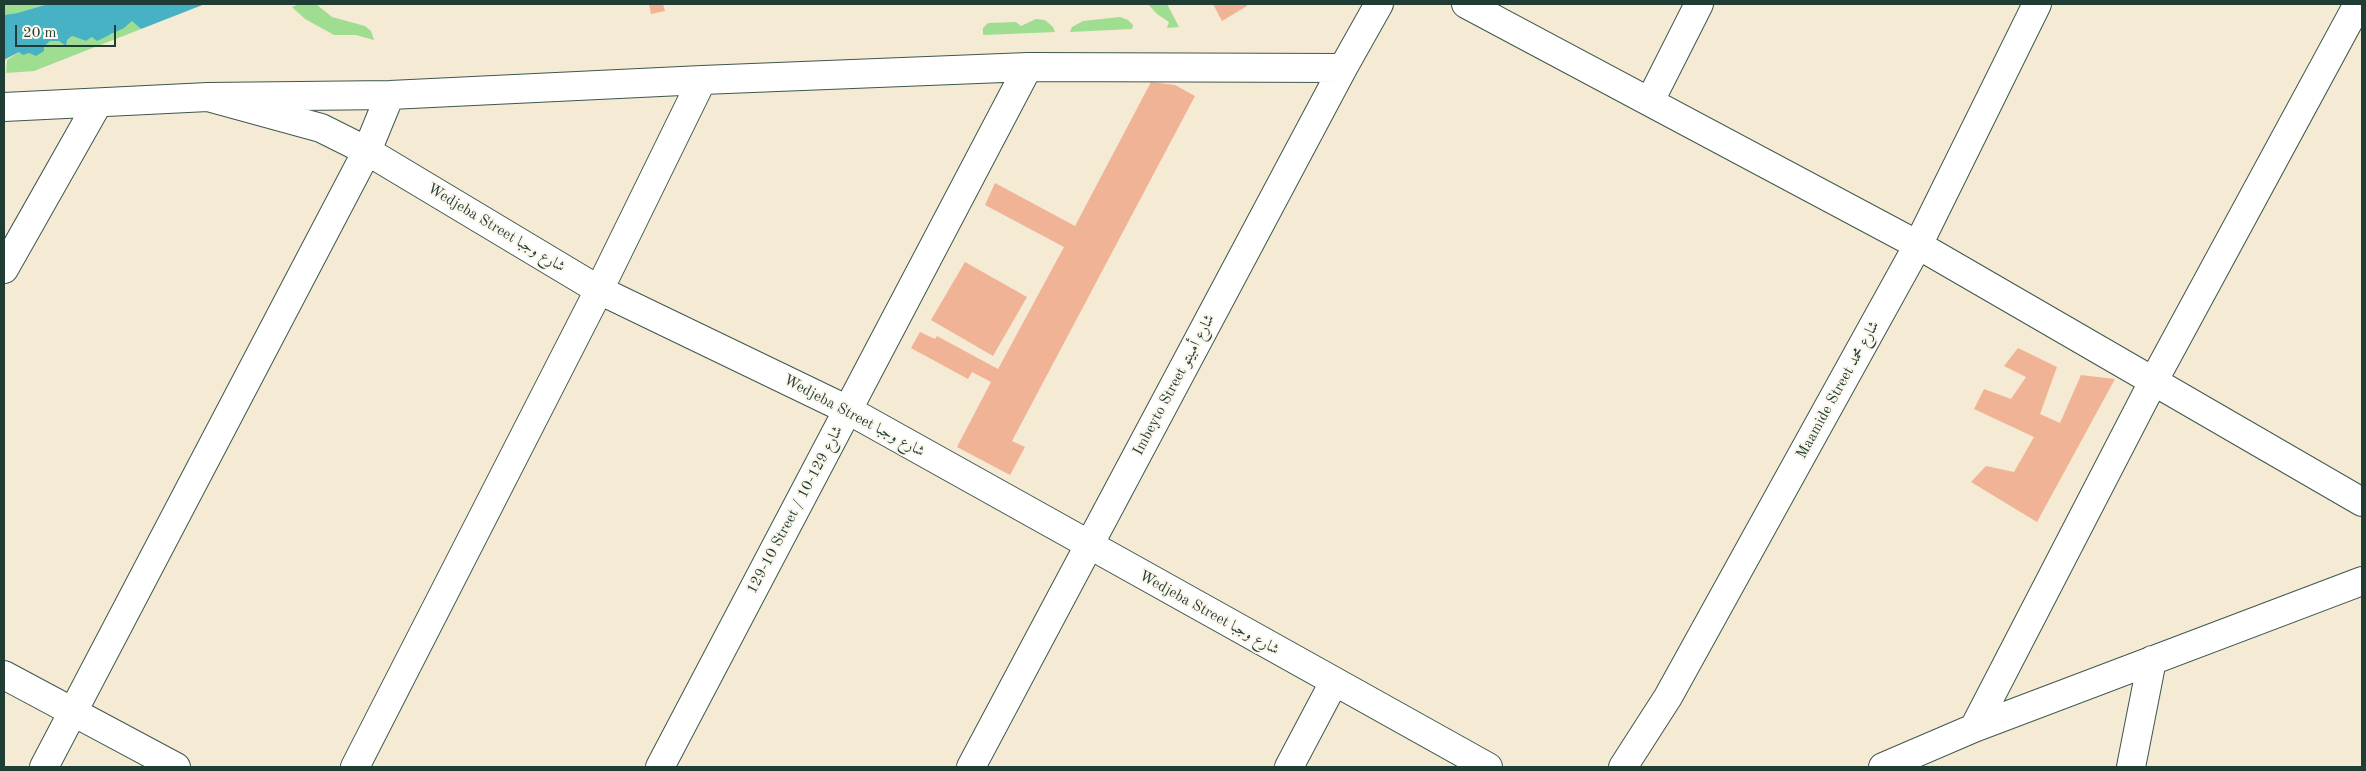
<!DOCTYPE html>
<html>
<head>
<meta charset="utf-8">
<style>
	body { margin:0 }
	#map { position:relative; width:2366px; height:771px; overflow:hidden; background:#f5ead3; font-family:"Old Standard TT",serif }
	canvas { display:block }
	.frame { position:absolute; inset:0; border:5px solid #1f3d34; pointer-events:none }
	.scale { position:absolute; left:15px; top:25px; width:101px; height:22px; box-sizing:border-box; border:2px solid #1f3d34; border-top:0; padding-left:6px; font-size:15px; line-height:18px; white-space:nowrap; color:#1f3d34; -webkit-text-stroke:4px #fbf7ec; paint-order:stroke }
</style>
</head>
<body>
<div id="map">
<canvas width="2366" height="771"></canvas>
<div class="frame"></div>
<div class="scale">20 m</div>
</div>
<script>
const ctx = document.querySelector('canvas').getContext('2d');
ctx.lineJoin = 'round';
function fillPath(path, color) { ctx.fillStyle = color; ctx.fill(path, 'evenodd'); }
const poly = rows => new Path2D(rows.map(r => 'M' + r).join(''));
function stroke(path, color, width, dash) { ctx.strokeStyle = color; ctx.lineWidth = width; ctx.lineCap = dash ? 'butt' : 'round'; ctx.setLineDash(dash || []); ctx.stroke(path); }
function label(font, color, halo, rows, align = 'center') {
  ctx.font = font + ' "Old Standard TT",Amiri,serif'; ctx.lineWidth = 4; ctx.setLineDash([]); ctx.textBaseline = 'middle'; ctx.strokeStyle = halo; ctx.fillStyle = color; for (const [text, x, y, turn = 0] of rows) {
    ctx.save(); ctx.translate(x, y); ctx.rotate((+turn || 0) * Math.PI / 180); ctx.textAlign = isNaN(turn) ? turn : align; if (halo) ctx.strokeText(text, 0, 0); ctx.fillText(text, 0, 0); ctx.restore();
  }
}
const green = poly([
	[4,4,48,4,17,13,4,15],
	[299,4,316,4,332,17,365,26,371,31,374,40,356,35,334,35,305,19,292,7],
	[1148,4,1167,4,1179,27,1167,28,1169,22,1157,14],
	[1120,17,1128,20,1133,25,1132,29,1070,32,1072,27,1083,21],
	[1036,19,1045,20,1053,27,1055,32,983,35,983,28,988,23,1016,22,1021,26],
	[133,20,141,29,34,71,6,73,7,60,19,52,44,47,50,41,59,40,66,46,66,40,72,36,86,41,92,37,111,35]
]);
const water = poly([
	[48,4,205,4,141,29,132,21,124,28,97,41,92,37,86,41,72,36,67,40,66,46,59,41,50,41,44,47,44,51,36,56,29,53,23,55,19,52,4,60,4,15,17,13]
]);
const building = poly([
	[649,4,663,4,665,11,651,14],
	[1213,4,1246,4,1247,6,1222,21],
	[1151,82,1175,85,1195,96,1012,441,1025,447,1010,475,957,447,991,382,972,372,968,379,911,348,920,332,935,339,937,336,998,369,1064,247,985,205,995,183,1075,226],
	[965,262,1027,297,993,356,931,320],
	[2018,348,2057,367,2040,414,2060,423,2081,375,2115,379,2037,522,1971,482,1986,466,2014,472,2034,437,1974,409,1984,389,2011,399,2026,377,2004,366]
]);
const minor = poly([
	[1466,4,1918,245,2362,502],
	[208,97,321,128,367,151,599,290,848,410,1488,767],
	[1650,101,1699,4],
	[4,107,208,97,390,95,702,80,1028,67,1343,68],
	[4,269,98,103],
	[4,675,176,767],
	[1974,728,2153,382,2358,4],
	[44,767,367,151,390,95],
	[355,767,599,290,702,80],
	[660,767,1028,67],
	[971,767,1343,68,1379,4],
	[1289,767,1334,682],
	[1623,767,1668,697,1918,245,2037,4],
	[1883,767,1974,728,2362,581],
	[2131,767,2152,660]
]);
const streetNames = [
	["Wedjeba Street شارع وجبا",496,228,31],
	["Imbeyto Street شارع أمبيتو",1174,385,-62],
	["Maamide Street شارع محمد",1838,390,-61],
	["Wedjeba Street شارع وجبا",854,416,28],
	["129-10 Street / شارع 129-10",795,510,-62],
	["Wedjeba Street شارع وجبا",1209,613,29]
];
fillPath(green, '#9fdd91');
fillPath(water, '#46b2c3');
fillPath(building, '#f1b395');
stroke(minor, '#3f574c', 30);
stroke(minor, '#fff', 28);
label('15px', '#1f3d34', '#fbf7ec', streetNames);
</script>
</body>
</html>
